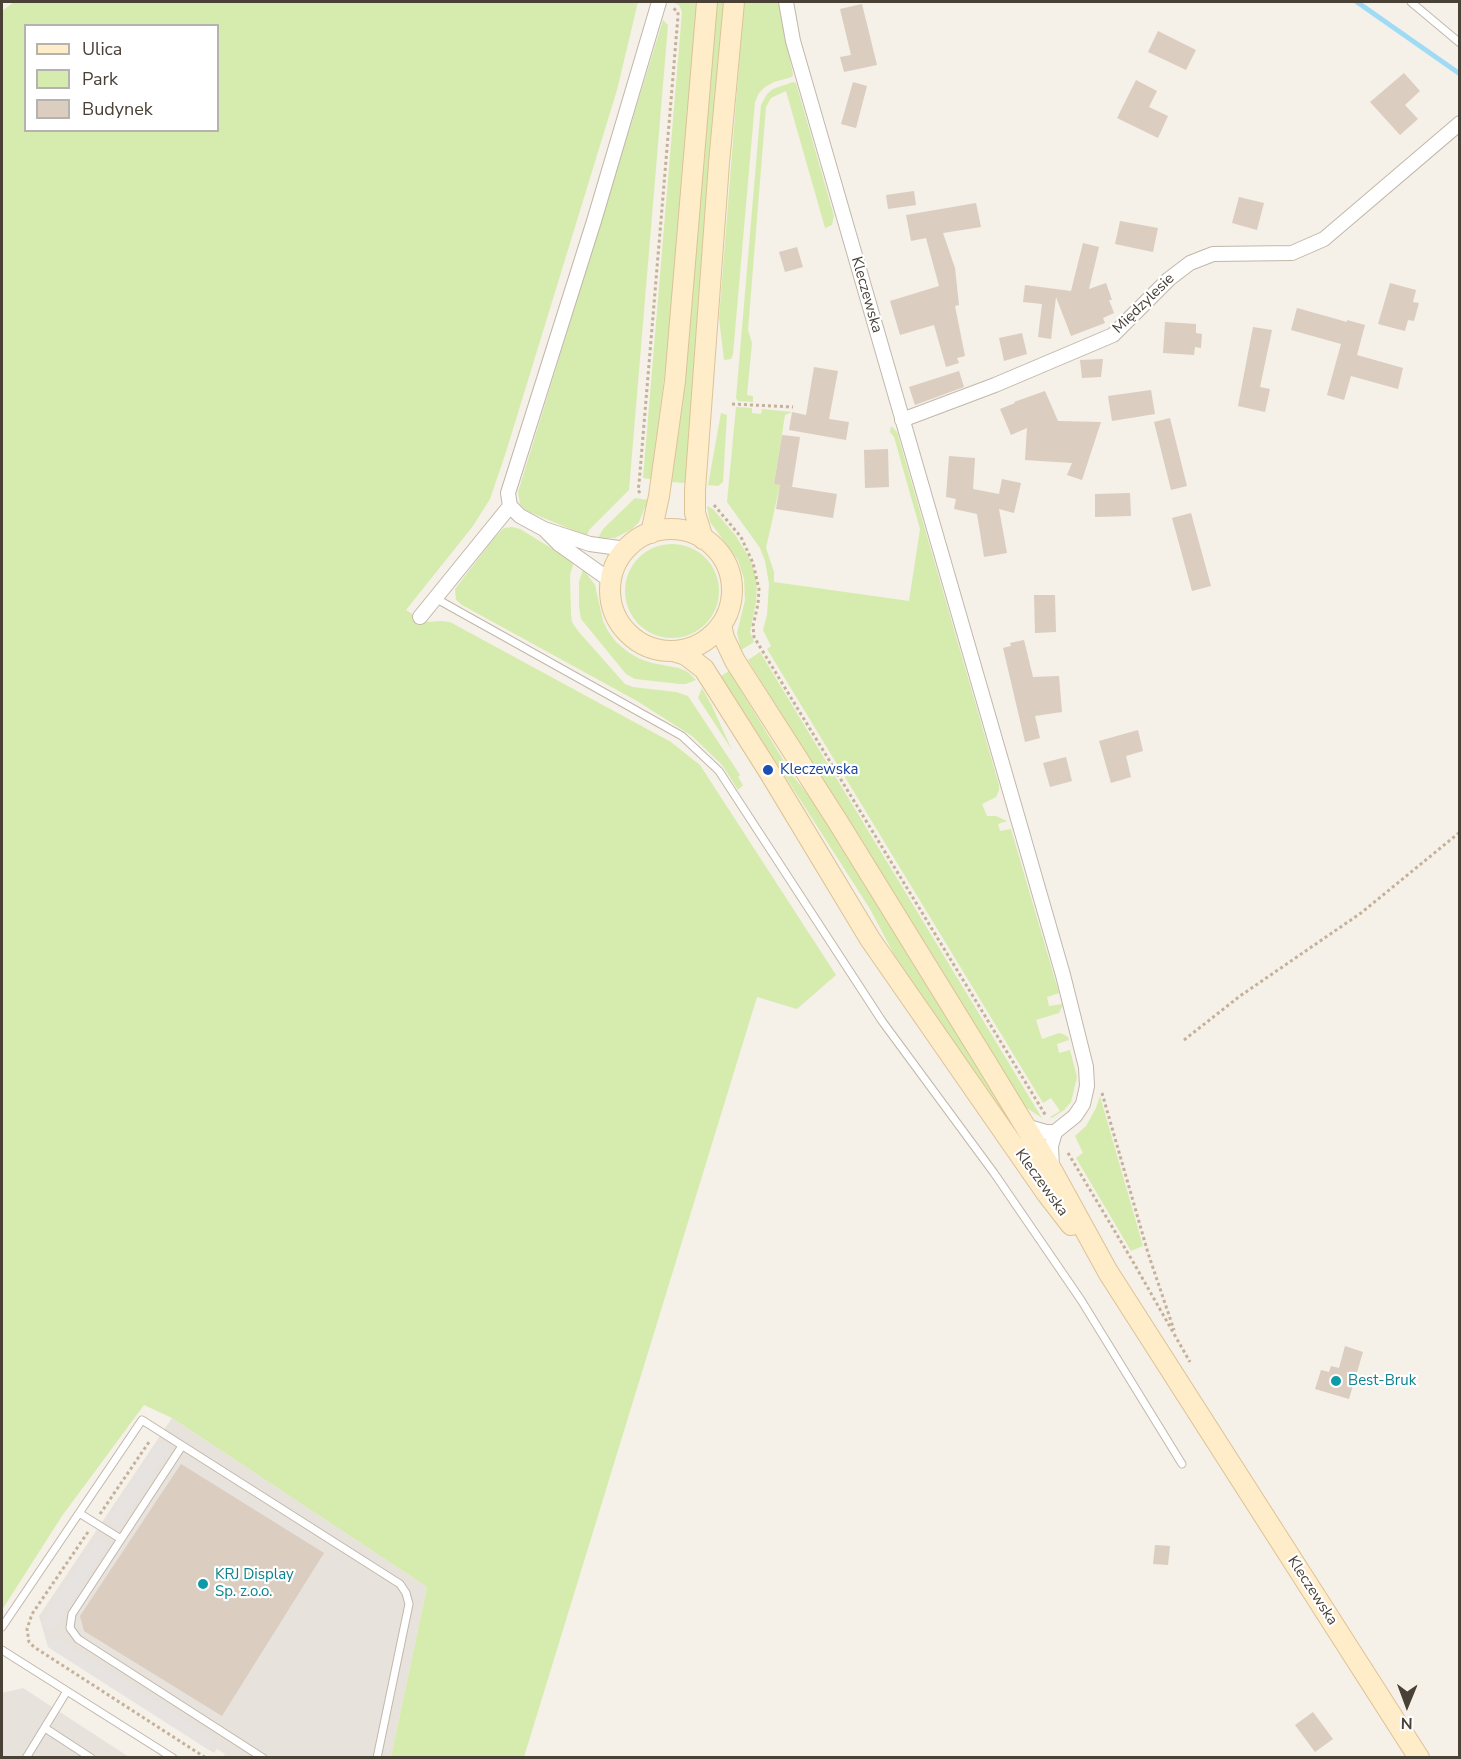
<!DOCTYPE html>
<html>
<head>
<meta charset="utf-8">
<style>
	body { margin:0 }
	#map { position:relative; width:1461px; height:1759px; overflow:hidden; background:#f5f0e8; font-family:"Nunito Sans",sans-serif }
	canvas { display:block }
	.frame { position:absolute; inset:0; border:3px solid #494036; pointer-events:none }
	.legend { position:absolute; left:24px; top:24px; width:195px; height:108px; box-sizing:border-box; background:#fff; border:2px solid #b6b3af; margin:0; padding:8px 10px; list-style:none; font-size:18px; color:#494036 }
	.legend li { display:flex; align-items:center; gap:12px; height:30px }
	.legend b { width:30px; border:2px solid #b6b3af }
	.north { position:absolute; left:1377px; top:1675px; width:60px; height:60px; -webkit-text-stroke:4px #fff; paint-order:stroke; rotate:181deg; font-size:16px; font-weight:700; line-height:24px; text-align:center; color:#494036 }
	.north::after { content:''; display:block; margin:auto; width:21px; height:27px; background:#494036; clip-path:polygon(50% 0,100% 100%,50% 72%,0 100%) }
</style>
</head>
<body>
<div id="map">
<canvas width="1461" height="1759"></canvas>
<div class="frame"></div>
<ul class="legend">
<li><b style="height:8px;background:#ffecc8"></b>Ulica</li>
<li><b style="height:16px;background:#d6ecae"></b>Park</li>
<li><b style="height:16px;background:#dbcdbf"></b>Budynek</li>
</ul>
<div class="north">N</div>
</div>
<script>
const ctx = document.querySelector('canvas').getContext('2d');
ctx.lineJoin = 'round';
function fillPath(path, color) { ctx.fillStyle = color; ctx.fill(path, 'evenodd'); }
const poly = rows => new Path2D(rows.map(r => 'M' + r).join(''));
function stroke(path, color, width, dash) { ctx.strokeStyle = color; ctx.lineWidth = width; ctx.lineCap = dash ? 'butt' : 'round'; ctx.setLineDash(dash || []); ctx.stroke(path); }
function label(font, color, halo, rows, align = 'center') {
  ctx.font = font + ' "Nunito Sans",sans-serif'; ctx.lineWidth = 4.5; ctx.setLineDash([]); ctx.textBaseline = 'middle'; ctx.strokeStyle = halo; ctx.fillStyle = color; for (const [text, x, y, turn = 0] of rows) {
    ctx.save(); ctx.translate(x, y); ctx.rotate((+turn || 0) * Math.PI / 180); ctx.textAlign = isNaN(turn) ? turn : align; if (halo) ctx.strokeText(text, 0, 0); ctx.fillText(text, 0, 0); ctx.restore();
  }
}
const industrial = poly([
	[172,1418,427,1587,391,1757,223,1757,225,1754,217,1749,214,1753,48,1647,39,1616],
	[23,1688,129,1757,2,1757,2,1693]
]);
const green = poly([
	[14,2,638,2,617,90,506,452,490,499,473,526,406,610,425,622,441,621,450,622,671,742,700,765,836,975,797,1009,757,997,524,1757,391,1757,427,1587,172,1418,144,1405,62,1516,2,1610,2,11],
	[26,26,218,26,218,130,26,130],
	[671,2,697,2,668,348,651,479,643,478,682,12,679,5],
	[717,2,724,2,685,483,671,482,685,377],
	[744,2,778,2,793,74,792,77,774,82,765,87,759,93,755,102,733,354,731,359,724,360,719,318],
	[663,20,668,25,629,490,589,530,587,536,527,511,520,504,518,492],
	[793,82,796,83,834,216,832,225,825,228,786,91,771,98,766,107,748,330,752,343,747,395,753,396,753,402,738,401,736,398,761,105,767,94,773,89],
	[736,407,752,408,752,413,761,414,762,409,792,412,785,415,774,484,780,485,766,548,774,572,774,582,909,601,920,529,894,437,890,432,891,426,897,432,999,785,999,790,996,797,982,804,987,816,996,816,1007,821,998,824,1000,831,1011,829,1059,993,1047,997,1049,1006,1062,1004,1063,1005,1059,1013,1036,1020,1042,1039,1059,1033,1063,1034,1068,1037,1069,1040,1057,1044,1059,1053,1070,1050,1077,1077,1071,1102,1064,1110,1052,1118,1050,1117,1060,1111,1051,1098,1043,1103,767,649,771,646,763,630,767,615,769,584,765,561,760,548,727,502],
	[721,413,727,415,723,482,718,486,708,485],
	[635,498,648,500,639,522,632,529,615,538,598,538,603,529],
	[707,506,713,509,736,536,750,559,754,571,757,583,756,602,750,632,754,642,741,650,737,633,745,600,744,579,738,560,710,522],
	[512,527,520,529,574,562,570,575,571,614,572,622,578,631,625,684,633,687,676,692,688,696,740,775,738,777,743,785,738,790,722,765,692,736,637,701,462,605,456,600,455,589,494,538,504,528],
	'625 591a47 47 0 1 1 94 0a47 47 0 1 1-94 0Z',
	[583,569,595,585,603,621,608,631,616,642,628,652,640,659,652,663,679,668,688,672,696,680,686,684,680,684,635,679,626,674,581,619,579,607,579,582],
	[760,652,984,1022,1042,1118,1021,1104,748,660],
	[729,671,793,776,825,816,1027,1148,907,979,870,909,721,676],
	[702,688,712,706,732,750,698,698],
	[1100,1096,1143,1246,1131,1251,1076,1158,1083,1153,1075,1136,1086,1126,1096,1108]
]);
const parking = poly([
	[158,1443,169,1450,120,1525,109,1518],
	[96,1538,108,1545,53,1630,42,1623],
	[55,1637,215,1739,209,1750,48,1647]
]);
const stream = poly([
	[1357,2,1460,74]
]);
const building = poly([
	[862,4,877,65,844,72,840,57,851,55,840,9],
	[1158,31,1196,50,1186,70,1148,52],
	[1404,73,1420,91,1405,105,1418,119,1400,135,1370,102],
	[1136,80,1157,91,1149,107,1168,116,1158,138,1117,118],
	[853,82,867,86,856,128,841,124],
	[914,191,916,205,888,209,886,195],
	[1239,197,1264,203,1257,230,1232,223],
	[976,203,981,227,943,233,955,268,959,305,955,306,965,356,957,358,959,363,946,367,934,325,900,335,890,301,939,286,926,238,911,241,906,215],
	[1120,221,1158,228,1153,252,1115,244],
	[1083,243,1099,247,1089,289,1106,283,1112,300,1109,300,1114,313,1103,318,1105,323,1071,336,1056,297,1051,339,1038,337,1042,304,1023,302,1025,285,1071,291],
	[797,247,803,267,785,272,779,252],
	[1390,283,1416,290,1413,302,1419,303,1414,321,1408,320,1405,331,1378,324],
	[1297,308,1347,322,1347,320,1365,325,1357,355,1403,368,1398,389,1351,376,1344,400,1327,395,1341,344,1291,330],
	[1165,322,1196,324,1196,333,1202,334,1201,348,1195,347,1194,355,1163,353],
	[1253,327,1272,330,1260,387,1270,389,1265,412,1238,406],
	[1022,333,1027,354,1004,361,999,338],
	[1103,359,1101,377,1082,378,1080,360],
	[814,367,838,371,829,419,849,422,846,440,789,430,792,412,806,415],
	[959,371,964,387,915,405,909,387],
	[1151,390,1155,414,1112,421,1108,396],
	[1045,391,1058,421,1101,422,1082,480,1067,475,1072,463,1025,460,1027,428,1011,435,1000,409,1015,403,1014,402],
	[1170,418,1187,486,1171,490,1154,422],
	[782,435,800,437,792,487,774,484],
	[888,449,889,487,865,488,864,450],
	[949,456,975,458,973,489,999,494,1002,479,1021,483,1014,513,999,509,1007,553,984,557,977,514,954,509,956,499,946,497],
	[780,485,837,494,833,518,776,509],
	[1130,493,1131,516,1095,517,1095,494],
	[1191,513,1211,586,1192,591,1172,518],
	[1034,595,1055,595,1056,632,1035,633],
	[1024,640,1033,677,1059,676,1062,712,1035,716,1040,738,1025,742,1003,648,1011,646,1010,643],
	[1138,730,1143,751,1126,756,1131,777,1111,783,1099,741],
	[1066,757,1072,781,1050,787,1043,763],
	[1345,1346,1363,1352,1349,1399,1315,1389,1321,1370,1329,1372,1331,1366,1339,1368],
	[181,1464,324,1553,222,1716,84,1631,80,1616],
	[1155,1545,1170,1546,1168,1565,1153,1564],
	[1313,1712,1333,1739,1315,1752,1295,1725]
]);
const path = poly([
	[732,404,793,407],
	[640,493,638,490,639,484,678,16,678,12,672,7],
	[714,505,741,537,753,563,759,589,758,604,753,626,754,637,1046,1116],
	[1184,1040,1240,996,1361,913,1460,832],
	[1102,1093,1148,1253,1174,1330],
	[1068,1153,1132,1260,1190,1362],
	[100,1514,149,1442],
	[88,1532,32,1614,27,1629,29,1642,34,1647,206,1758]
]);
const lane = poly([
	[1411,2,1460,43],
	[435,598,682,736,719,771,882,1021,994,1173,1081,1300,1182,1464],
	[182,1446,72,1614,70,1628,78,1639,263,1758],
	[79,1513,121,1539],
	[2,1627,142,1420,400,1584,406,1593,409,1604,377,1758],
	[2,1650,173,1758],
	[45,1728,91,1758],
	[26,1758,67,1691]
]);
const street = poly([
	[786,2,793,41,1023,836,1063,975,1086,1067,1087,1086,1083,1104,1075,1116,1055,1132,1046,1132,1032,1128,1023,1123],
	[902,420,995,385,1113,335,1169,279,1190,263,1213,254,1292,253,1324,239,1460,123],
	[546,531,559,544,611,581],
	[626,549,590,544,544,529,520,516,510,506,508,493,594,221,659,2],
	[420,617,510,506],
	[1052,1168,1051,1146,1055,1132]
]);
const secondary = poly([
	'610 590a61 61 0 1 1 122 0a61 61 0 1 1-122 0Z',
	[651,533,659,496,675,381,707,2],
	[703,539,695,513,695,490,719,163,734,2],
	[721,625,724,638,735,661,838,822,986,1062,1053,1172,1108,1272,1419,1758],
	[673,651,686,655,704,669,768,770,870,939,1047,1194,1071,1225]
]);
const markers = [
	[768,770,6,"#1a4fb4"],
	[1336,1381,6,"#0f9aa8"],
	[203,1584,6,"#0f9aa8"]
];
const streetNames = [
	["Kleczewska",866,295,74],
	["Międzylesie",1144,304,-44],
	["Kleczewska",1041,1183,54],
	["Kleczewska",1312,1591,57]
];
const transitNames = [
	["Kleczewska",780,770]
];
const cultureNames = [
	["Best-Bruk",1348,1381],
	["KRJ Display",215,1575],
	["Sp. z.o.o.",215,1592]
];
fillPath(industrial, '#e8e2dd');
fillPath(green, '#d6ecae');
fillPath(parking, '#e6e3e0');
stroke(stream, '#a0dbf6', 5);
fillPath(building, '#dbcdbf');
stroke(lane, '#c2b7aa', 9);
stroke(street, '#c2b7aa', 16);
stroke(secondary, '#dcc396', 22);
stroke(path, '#c5b19a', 3, [3, 3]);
stroke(lane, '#fff', 7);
stroke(street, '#fff', 14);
stroke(secondary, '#ffecc8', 20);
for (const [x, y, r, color] of markers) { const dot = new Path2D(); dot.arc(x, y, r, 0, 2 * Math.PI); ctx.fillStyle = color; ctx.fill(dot); stroke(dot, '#fff', 2); }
label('15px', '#494036', '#fff', streetNames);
label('15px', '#164399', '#fff', transitNames, 'left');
label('15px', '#0d838f', '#fff', cultureNames, 'left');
</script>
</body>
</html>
